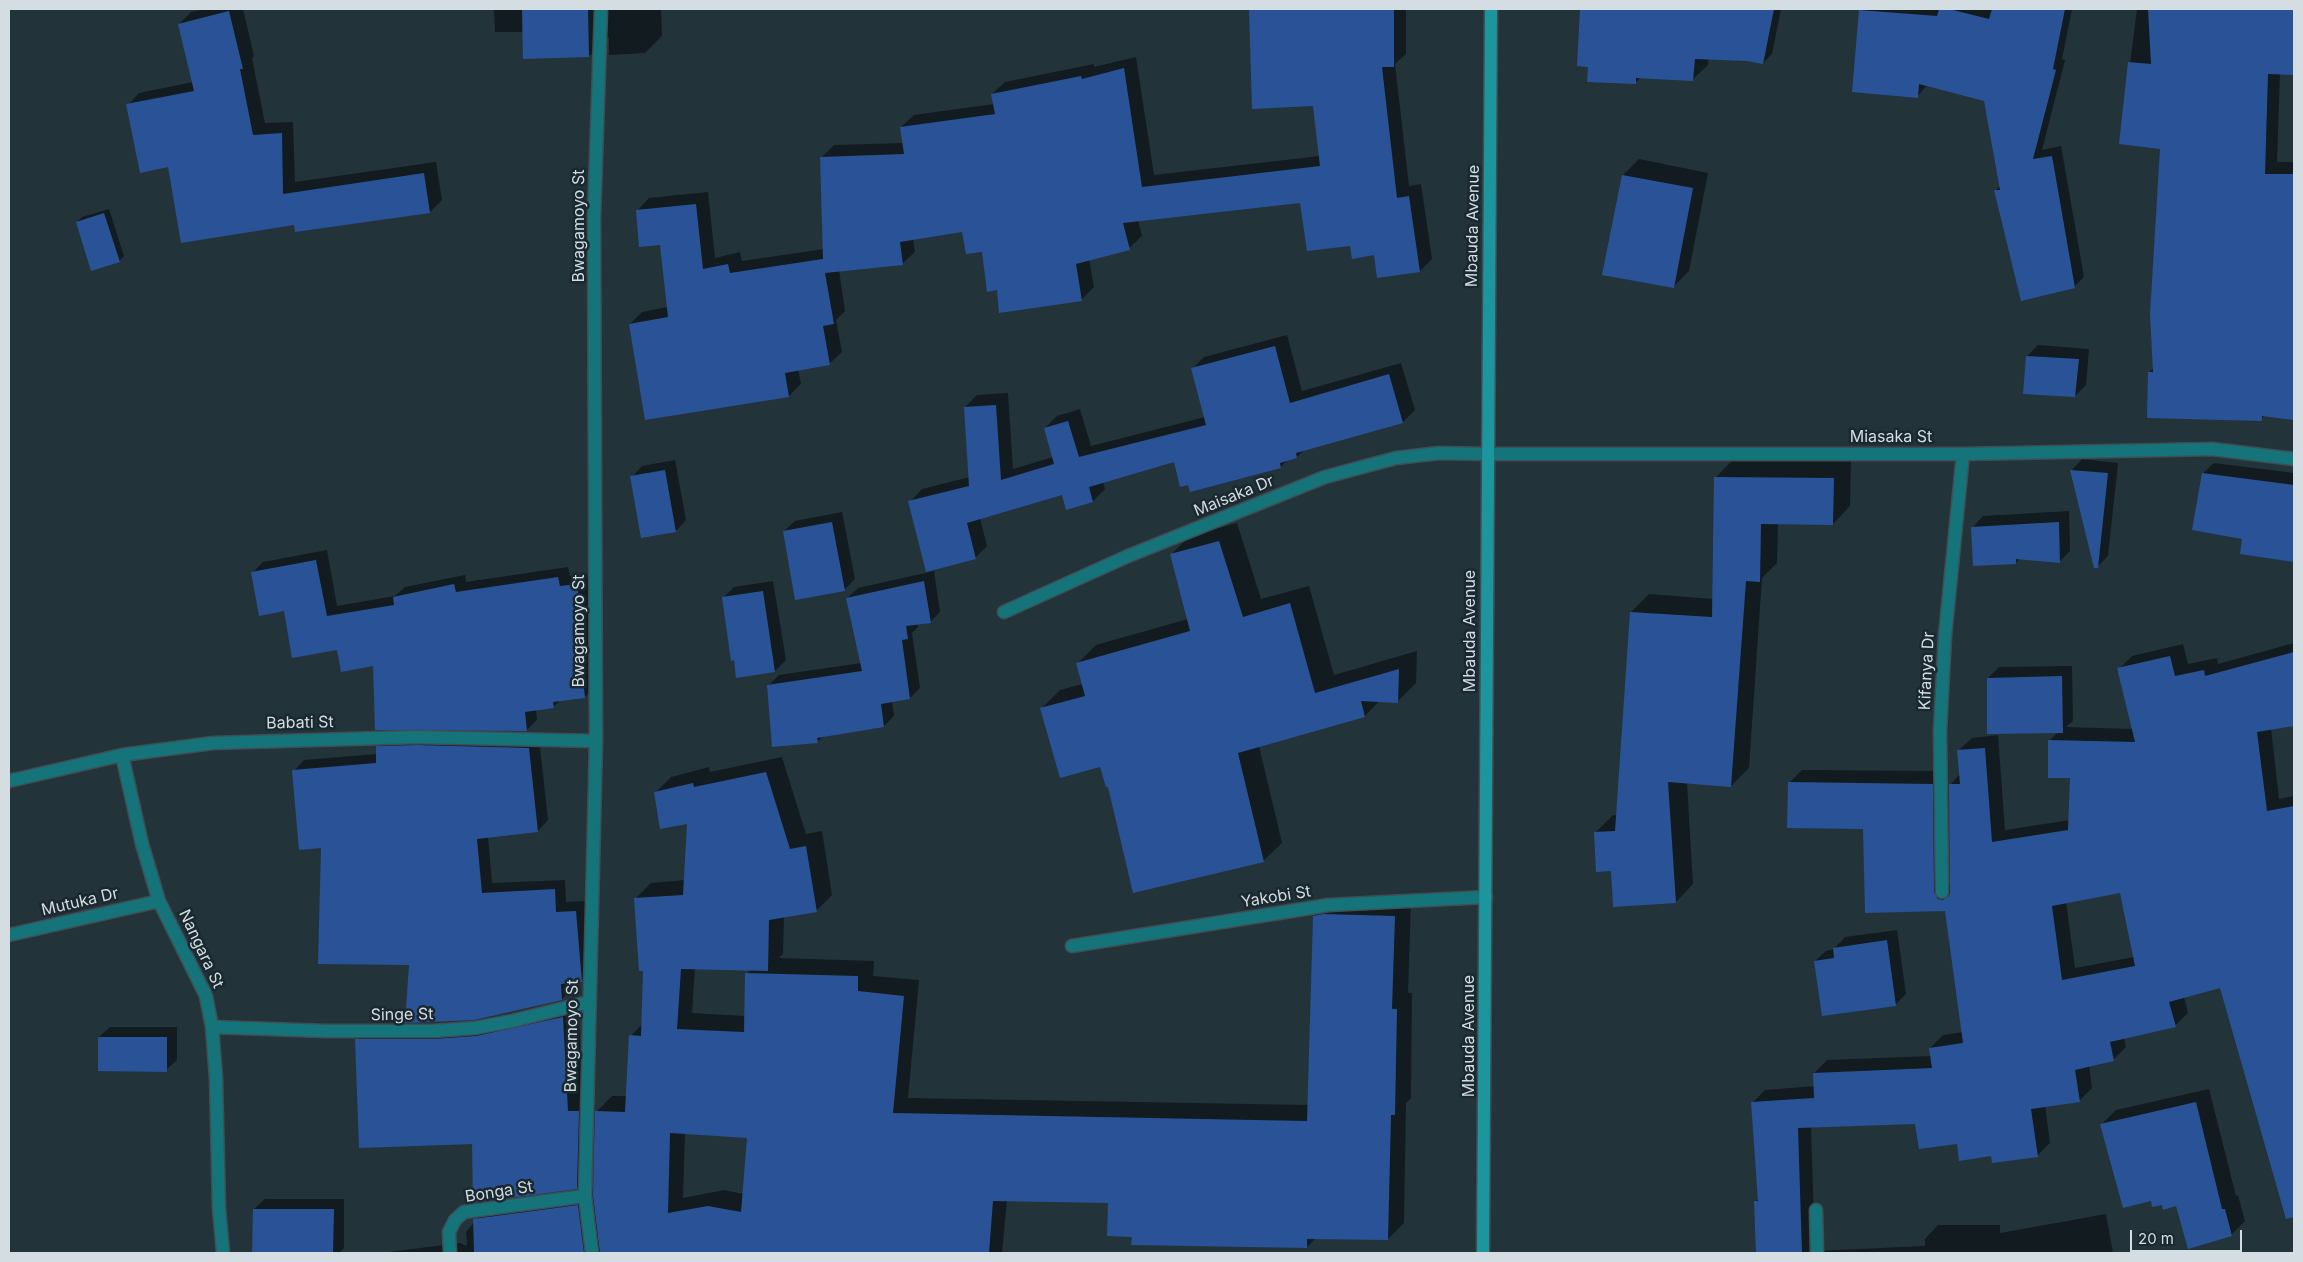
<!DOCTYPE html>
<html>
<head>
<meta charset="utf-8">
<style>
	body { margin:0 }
	#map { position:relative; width:2303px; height:1262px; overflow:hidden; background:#23333a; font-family:Inter,sans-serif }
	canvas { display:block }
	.frame { position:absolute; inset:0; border:10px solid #d4dde2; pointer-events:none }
	.scale { position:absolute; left:2130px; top:1230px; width:112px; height:22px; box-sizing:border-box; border:2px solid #d4dde2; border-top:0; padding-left:6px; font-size:15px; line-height:18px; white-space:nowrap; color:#d4dde2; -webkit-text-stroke:4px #1a2930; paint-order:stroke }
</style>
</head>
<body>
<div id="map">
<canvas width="2303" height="1262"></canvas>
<div class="frame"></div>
<div class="scale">20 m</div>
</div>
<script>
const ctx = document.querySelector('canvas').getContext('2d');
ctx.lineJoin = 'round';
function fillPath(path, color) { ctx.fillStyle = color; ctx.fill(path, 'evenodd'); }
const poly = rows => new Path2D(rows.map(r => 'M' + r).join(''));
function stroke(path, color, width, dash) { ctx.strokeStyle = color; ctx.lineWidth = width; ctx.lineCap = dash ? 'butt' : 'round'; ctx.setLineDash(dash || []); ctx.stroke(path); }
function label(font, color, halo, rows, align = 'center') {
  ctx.font = font + ' Inter,sans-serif'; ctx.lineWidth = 5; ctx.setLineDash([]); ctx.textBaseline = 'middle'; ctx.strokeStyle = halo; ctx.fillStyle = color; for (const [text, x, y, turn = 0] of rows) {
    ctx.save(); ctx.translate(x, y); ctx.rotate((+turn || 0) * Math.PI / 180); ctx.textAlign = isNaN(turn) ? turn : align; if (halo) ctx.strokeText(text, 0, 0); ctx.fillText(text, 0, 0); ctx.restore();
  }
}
const shadow = poly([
	[206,9,243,9,254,56,252,58,265,123,293,122,295,182,436,162,442,200,430,212,295,223,169,165,128,105,139,93,193,82,179,24,191,12],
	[494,9,661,9,662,36,645,53,609,55,609,37,591,55,524,58,524,32,495,32],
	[1250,9,1406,9,1406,54,1395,64,1409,186,1421,184,1432,259,1420,271,1351,244,1301,201,1138,220,1142,236,1129,248,1089,259,1094,287,1081,300,998,289,983,251,963,231,913,239,915,252,902,264,839,270,845,311,836,320,842,352,829,364,798,369,801,384,789,396,646,418,630,324,642,312,668,307,661,243,637,211,649,198,708,192,715,258,740,252,742,261,824,249,822,157,834,145,903,143,901,127,914,115,994,104,992,94,1005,82,1094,64,1094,67,1136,57,1154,175,1320,156,1314,105,1253,108],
	[1581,9,1711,9,1708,65,1693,79,1641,77,1635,83,1589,65,1578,65],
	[1732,9,1781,9,1772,54,1763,63,1747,60,1709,58],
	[1863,9,2072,9,2062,59,2065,60,2042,150,2061,146,2084,277,2074,287,1995,191,2000,186,1985,100,1927,85,1917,97,1861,11],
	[2137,9,2294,9,2294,73,2280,73,2277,162,2294,162,2294,419,2265,415,2261,419,2149,372,2154,368,2161,148,2120,143],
	[1639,159,1708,173,1689,271,1673,287,1623,175],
	[109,209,124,256,119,261,77,222,82,217],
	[1287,335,1302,391,1401,363,1415,410,1403,422,1304,450,1297,457,1288,459,1281,467,1189,484,1174,460,1103,482,1105,489,1093,501,1063,494,980,518,987,546,975,558,910,502,922,489,970,477,965,407,977,395,1008,393,1013,469,1053,457,1045,428,1057,416,1080,409,1091,446,1205,417,1192,369,1204,357],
	[2038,345,2089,349,2086,385,2075,396,2027,356],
	[2082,459,2118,463,2108,556,2097,567,2095,567,2072,470],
	[675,460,686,520,676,531,632,477,642,466],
	[1733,460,1851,461,1850,506,1833,524,1778,523,1777,563,1762,578,1749,768,1731,786,1687,783,1693,884,1676,902,1612,869,1595,833,1613,815,1617,815,1631,612,1649,594,1714,599,1715,478],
	[2214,463,2294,473,2294,561,2242,553,2244,538,2203,473],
	[2069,511,2070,551,2059,562,2020,558,2016,563,1973,527,1983,516],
	[842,512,855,579,844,590,784,531,795,521],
	[1237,523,1261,599,1309,586,1334,675,1417,651,1416,683,1398,701,1380,700,1365,716,1259,746,1282,843,1263,861,1109,785,1101,766,1042,708,1060,690,1083,684,1077,664,1096,645,1188,619,1171,555,1189,536],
	[327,550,337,606,395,596,405,587,465,575,466,582,568,567,570,576,587,574,594,618,588,623,595,686,585,697,561,700,553,707,536,709,537,720,527,730,338,649,285,609,252,573,263,562],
	[934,571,940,612,930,622,917,624,918,627,912,633,920,688,910,698,892,701,894,716,884,726,824,736,817,742,769,685,779,675,861,663,847,598,858,588],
	[773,581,786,660,775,671,737,677,723,598,734,587],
	[2294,643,2294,725,2271,728,2279,799,2294,796,2294,1209,2285,1212,2221,986,2184,997,2188,1013,2175,1026,2124,1038,2126,1047,2113,1060,2089,1065,2092,1088,2079,1101,2045,1105,2050,1143,2037,1156,1993,1155,1958,1143,1916,1122,1811,1127,1815,1251,1925,1246,1925,1239,1938,1225,2000,1225,2000,1233,2106,1214,2113,1253,1758,1253,1755,1202,1759,1199,1752,1103,1765,1090,1815,1086,1814,1073,1827,1060,1931,1056,1930,1048,1943,1035,1963,1032,1946,909,1864,828,1789,783,1802,770,1945,771,1946,879,1951,887,1950,785,1960,774,1958,751,1972,738,1998,735,2005,830,2070,820,2071,777,2050,740,2058,732,1988,678,1999,667,2072,666,2073,721,2066,727,2133,729,2119,669,2132,656,2183,644,2188,664,2217,658,2218,664],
	[2121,892,2134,957,2075,968,2066,902],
	[388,736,539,738,548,820,538,831,488,836,492,883,565,880,566,902,586,901,592,971,581,981,572,982,572,988,562,999,474,1019,411,964,322,846,294,771,304,760,377,754,377,747],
	[782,757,806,834,822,831,832,895,816,911,784,916,783,954,779,958,874,961,873,976,919,980,908,1098,1309,1105,1314,916,1330,900,1411,901,1408,993,1412,993,1411,1098,1406,1103,1404,1223,1388,1239,1316,1238,1307,1247,1133,1236,1109,1202,1007,1200,1002,1253,381,1253,460,1243,467,1246,466,1232,490,1203,595,1190,596,1112,612,1096,627,1096,631,1036,642,1024,644,970,635,899,651,883,685,880,688,823,655,793,671,777,709,767,710,772],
	[695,968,751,969,747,974,745,1016,692,1013],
	[685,1133,748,1137,744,1194,724,1190,683,1198],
	[1897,930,1906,994,1896,1004,1815,961,1826,951,1834,949,1845,937],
	[578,1003,583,1096,591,1173,576,1188,473,1143,357,1040,372,1025,449,1025,491,1022],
	[110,1027,177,1027,177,1060,166,1070,99,1037],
	[2209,1089,2236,1196,2238,1195,2245,1221,2231,1235,2176,1205,2152,1199,2102,1124,2116,1110],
	[265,1199,344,1199,344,1248,339,1253,254,1253,254,1209]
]);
const building = poly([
	[522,9,588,9,589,57,523,59],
	[1249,9,1394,9,1394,67,1382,67,1397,198,1409,196,1420,272,1377,278,1374,255,1352,259,1350,246,1307,251,1300,203,1123,223,1130,250,1076,264,1082,301,999,313,997,290,987,292,982,252,966,254,962,232,900,242,903,265,825,273,834,324,823,326,830,365,785,373,789,397,645,420,629,324,668,317,660,245,639,247,636,210,696,204,703,269,728,264,730,273,823,259,820,157,904,154,900,127,995,114,991,94,1081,76,1082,79,1124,68,1142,187,1320,166,1313,106,1252,109],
	[1580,9,1774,9,1763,64,1747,61,1695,59,1693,81,1636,78,1636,84,1587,82,1588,67,1577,66],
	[1939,9,1949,9,1989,19,1992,9,2065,9,2053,69,2056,70,2033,159,2052,156,2075,288,2021,301,1994,190,2000,190,1984,101,1919,84,1918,98,1852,92,1859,10,1937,16],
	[2148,9,2294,9,2294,75,2268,74,2265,174,2294,174,2294,420,2262,416,2262,421,2147,418,2148,372,2153,372,2150,314,2160,149,2119,144,2128,62,2151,64],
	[229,11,243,69,240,69,253,135,282,133,283,194,424,173,430,213,295,232,294,225,181,243,168,167,140,173,126,104,194,91,178,24],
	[1622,175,1693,188,1674,288,1602,275],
	[104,213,120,262,91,271,76,222],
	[1275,346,1290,403,1389,374,1403,423,1296,453,1297,458,1280,463,1281,468,1190,492,1188,485,1180,487,1174,462,1089,487,1093,502,1066,510,1062,495,967,523,976,559,926,572,908,501,969,486,964,407,996,405,1001,480,1054,464,1044,428,1068,421,1079,457,1206,425,1191,368],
	[2026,356,2079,359,2075,397,2023,394],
	[665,470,676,532,641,538,630,476],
	[2070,470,2108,473,2098,568,2094,568],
	[2202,473,2294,485,2294,562,2240,554,2242,539,2192,530],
	[1714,477,1834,478,1833,525,1761,524,1760,582,1746,581,1731,787,1668,782,1676,903,1613,907,1611,871,1596,872,1594,832,1615,831,1630,612,1712,617],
	[832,522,845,591,795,600,783,531],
	[2059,522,2060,563,2016,559,2016,564,1973,566,1971,527],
	[1219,541,1243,617,1290,603,1315,693,1399,669,1398,703,1361,701,1365,717,1238,753,1264,862,1133,893,1108,787,1106,787,1100,767,1060,778,1040,708,1085,696,1076,663,1190,631,1170,554],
	[316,560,327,616,394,605,393,597,454,584,456,592,558,577,560,586,577,584,584,629,578,630,585,698,553,702,554,708,525,712,527,731,375,730,373,666,341,672,337,650,292,658,284,611,259,616,251,572],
	[924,581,931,623,906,626,908,639,902,640,910,699,881,704,884,727,817,738,818,743,772,747,767,685,862,671,846,598],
	[763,591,775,672,736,678,734,660,731,661,722,597],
	[2294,652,2294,726,2257,732,2267,811,2294,806,2294,1217,2286,1219,2220,988,2169,1002,2176,1027,2110,1042,2114,1061,2075,1070,2080,1102,2031,1109,2038,1157,1992,1163,1991,1156,1959,1161,1957,1144,1919,1149,1915,1124,1798,1128,1802,1253,1756,1253,1754,1201,1758,1201,1751,1102,1814,1098,1813,1073,1932,1068,1929,1048,1963,1043,1945,911,1865,913,1863,829,1787,828,1788,782,1933,784,1934,892,1938,899,1943,900,1949,896,1950,892,1949,784,1960,784,1957,750,1985,748,1992,842,2068,830,2070,778,2048,778,2048,740,2135,742,2117,668,2170,656,2175,676,2204,670,2205,676],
	[2120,893,2135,966,2062,980,2052,906],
	[2062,676,2063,733,1987,734,1987,678],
	[417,745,529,748,538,832,477,839,482,893,555,889,556,912,576,911,582,982,561,984,562,1000,474,1020,405,1023,409,965,318,964,321,848,299,850,292,770,376,763,376,746],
	[766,772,790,849,806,846,817,912,769,920,768,971,681,969,677,1029,744,1032,745,973,858,976,858,991,904,996,893,1113,1307,1121,1313,916,1323,914,1395,916,1392,1009,1397,1009,1395,1115,1391,1115,1388,1240,1307,1239,1307,1248,1131,1245,1132,1237,1107,1236,1108,1203,993,1201,989,1253,600,1253,593,1196,595,1111,625,1112,629,1035,641,1036,643,971,639,971,634,898,683,895,687,824,660,829,654,792,693,783,694,787],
	[670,1133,747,1138,741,1212,708,1206,668,1213],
	[1887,940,1896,1006,1822,1016,1814,961,1834,958,1833,948],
	[563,1017,568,1111,579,1111,577,1189,473,1203,472,1144,359,1148,355,1039,433,1039,476,1036],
	[98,1037,167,1037,167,1072,98,1071],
	[2196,1102,2222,1209,2225,1209,2232,1236,2188,1249,2176,1206,2163,1210,2162,1205,2152,1207,2151,1201,2123,1208,2100,1124],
	[578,1205,584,1253,474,1253,473,1219],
	[253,1209,334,1209,333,1253,252,1253]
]);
const lane = poly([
	[1004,612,1128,556,1325,477,1396,458,1439,453,1487,454]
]);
const street = poly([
	[1487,454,1963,454,2212,449,2294,459],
	[122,755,142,844,159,901,206,996,212,1027,216,1078,219,1208,223,1253],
	[9,781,122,755,213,743,417,737,596,741],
	[1942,892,1940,731,1945,636,1963,454],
	[9,935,159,901],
	[1072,946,1329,905,1486,897],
	[212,1027,327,1031,433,1031,475,1028,512,1021,589,1002],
	[1816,1210,1817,1253],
	[450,1253,449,1232,455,1220,464,1212,585,1196],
	[592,1253,585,1196,596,741,594,218,601,9]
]);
const secondary = poly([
	[1483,1253,1491,9]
]);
const streetNames = [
	["Bwagamoyo St",579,226,-90],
	["Mbauda Avenue",1473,226,-89],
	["Miasaka St",1891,437],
	["Maisaka Dr",1234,496,-22],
	["Bwagamoyo St",579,631,-90],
	["Mbauda Avenue",1470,631,-90],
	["Kifanya Dr",1927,671,-87],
	["Babati St",300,723,-1],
	["Yakobi St",1276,897,-9],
	["Mutuka Dr",80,902,-13],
	["Nangara St",201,949,65],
	["Singe St",402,1015,-1],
	["Bwagamoyo St",572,1036,-89],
	["Mbauda Avenue",1469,1036,-90],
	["Bonga St",499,1192,-9]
];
fillPath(shadow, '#0007');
fillPath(building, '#2a5397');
stroke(lane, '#3f4e55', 15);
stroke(street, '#3f4e55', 15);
stroke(secondary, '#3f4e55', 15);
stroke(lane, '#157479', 12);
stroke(street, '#157479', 12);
stroke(secondary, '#1c959c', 12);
label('16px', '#d4dde2', '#1a2930', streetNames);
</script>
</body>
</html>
